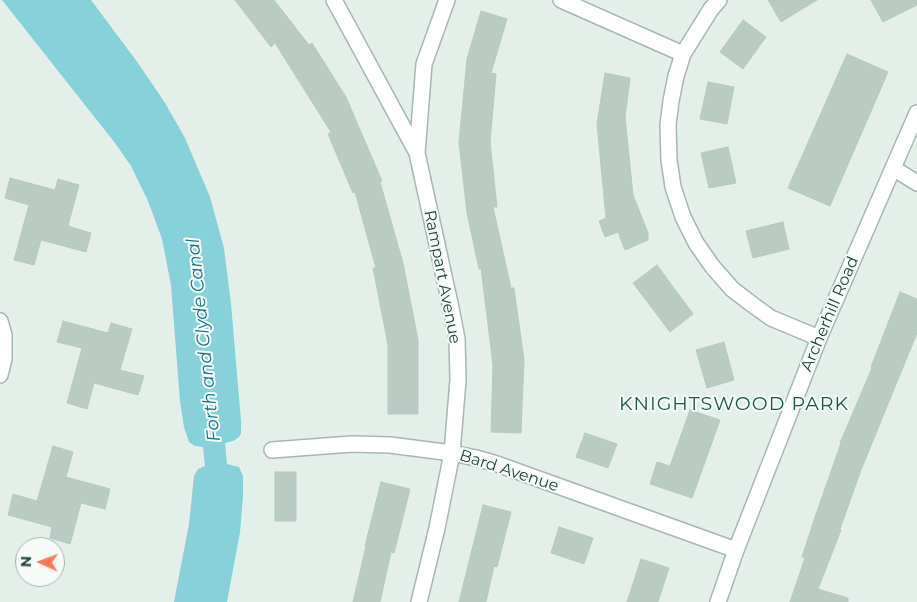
<!DOCTYPE html>
<html>
<head>
<meta charset="utf-8">
<style>
	body { margin:0 }
	#map { position:relative; width:917px; height:602px; overflow:hidden; background:#e4efea; font-family:Montserrat,sans-serif }
	canvas { display:block }
	.north { position:absolute; left:15px; top:537px; width:50px; height:50px; box-sizing:border-box; background:#f6fbf8; border:1px solid #a1b2ac; border-radius:50%; rotate:272deg; font-size:14px; font-weight:700; line-height:20px; text-align:center; color:#214439 }
	.north::after { content:''; display:block; margin:auto; width:18px; height:22px; background:#ff7653; clip-path:polygon(50% 0,100% 100%,50% 72%,0 100%) }
</style>
</head>
<body>
<div id="map">
<canvas width="917" height="602"></canvas>
<div class="north">N</div>
</div>
<script>
const ctx = document.querySelector('canvas').getContext('2d');
ctx.lineJoin = 'round';
function fillPath(path, color) { ctx.fillStyle = color; ctx.fill(path, 'evenodd'); }
const poly = rows => new Path2D(rows.map(r => 'M' + r).join(''));
function stroke(path, color, width, dash) { ctx.strokeStyle = color; ctx.lineWidth = width; ctx.lineCap = dash ? 'butt' : 'round'; ctx.setLineDash(dash || []); ctx.stroke(path); }
function label(font, color, halo, rows, align = 'center') {
  ctx.font = font + ' Montserrat,sans-serif'; ctx.lineWidth = 4; ctx.setLineDash([]); ctx.textBaseline = 'middle'; ctx.strokeStyle = halo; ctx.fillStyle = color; for (const [text, x, y, turn = 0] of rows) {
    ctx.save(); ctx.translate(x, y); ctx.rotate((+turn || 0) * Math.PI / 180); ctx.textAlign = isNaN(turn) ? turn : align; if (halo) ctx.strokeText(text, 0, 0); ctx.fillText(text, 0, 0); ctx.restore();
  }
}
const water = poly([
	[2,0,91,0,138,63,165,103,185,138,210,197,224,248,231,304,241,421,241,433,239,437,233,441,225,443,227,464,239,467,243,476,243,496,240,532,227,602,174,602,189,524,194,476,198,469,205,466,203,447,195,446,189,442,184,427,180,401,171,285,162,239,148,201,131,166,115,143]
]);
const building = poly([
	[235,0,274,0,309,45,312,43,346,97,382,181,380,182,403,263,418,340,418,414,388,414,388,345,373,268,376,268,355,192,353,193,328,134,331,132,275,43,271,47,235,0],
	[768,0,817,0,781,22,768,0],
	[871,0,917,0,917,5,883,22,871,0],
	[481,11,507,19,491,73,496,74,490,142,497,207,493,207,511,288,514,288,524,360,521,433,491,432,493,365,481,268,479,269,467,213,459,143,467,59,481,11],
	[743,20,766,37,743,69,720,52,743,20],
	[847,54,888,72,830,206,788,188,847,54],
	[605,73,630,78,625,117,633,195,648,233,648,240,625,250,618,232,605,237,599,221,606,218,597,124,605,73],
	[708,82,734,87,727,124,700,119,708,82],
	[728,147,736,183,709,188,701,153,728,147],
	[10,178,55,190,58,179,79,185,68,226,91,233,86,252,41,240,34,265,14,260,29,205,5,198,10,178],
	[783,222,789,249,753,258,746,231,783,222],
	[657,265,693,314,670,332,633,283,657,265],
	[900,292,917,299,917,333,861,470,840,529,841,530,818,589,848,598,848,602,790,602,805,558,802,557,815,517,841,443,840,443,872,368,871,367,900,292],
	[63,321,108,333,111,323,132,329,120,370,144,376,138,395,94,383,87,409,67,403,82,348,57,342,63,321],
	[724,342,734,380,707,388,696,350,724,342],
	[690,410,720,420,692,498,650,484,657,462,670,466,690,410],
	[585,433,617,444,608,468,576,457,585,433],
	[53,446,73,452,66,477,110,489,105,509,81,503,70,544,50,538,52,527,8,515,13,494,37,501,53,446],
	[275,472,296,472,296,521,275,521,275,472],
	[381,482,410,489,394,553,391,552,380,602,353,602,366,546,365,546,381,482],
	[483,505,511,512,497,567,494,566,486,602,459,602,483,505],
	[559,527,593,538,584,564,551,553,559,527],
	[641,559,669,568,658,602,627,602,641,559]
]);
const minor = poly([
	[334,0,417,153,451,308,457,339,458,380,452,453,437,528,419,602],
	[561,0,683,54],
	[719,0,711,9,683,54,676,76,671,101,668,125,669,160,673,187,683,217,696,243,712,266,732,289,753,305,771,318,819,338],
	[417,153,424,64,447,0],
	[893,168,917,183],
	[0,321,4,335,4,359,0,375],
	[272,450,352,444,390,445,452,453,476,458,497,464,736,550]
]);
const tertiary = poly([
	[718,602,736,550,819,338,917,113]
]);
const streetNames = [
	["Rampart Avenue",442,277,79],
	["Archerhill Road",830,314,-67],
	["Bard Avenue",509,471,18]
];
const waterNames = [
	["Forth and Clyde Canal",204,340,-96]
];
const quarterNames = [
	["KNIGHTSWOOD PARK",734,404]
];
fillPath(water, '#86d1da');
fillPath(building, '#b9cbc3');
stroke(building, '#b6cac1', 1);
stroke(minor, '#a6b8b1', 18);
stroke(tertiary, '#a6b8b1', 18);
stroke(minor, '#fff', 15);
stroke(tertiary, '#fff', 15);
label('16px', '#214439', '#f6fbf8', streetNames);
label('italic 18px', '#127988', '#f6fbf8', waterNames);
ctx.letterSpacing = '1px';
label('19px', '#1a5947', '#f6fbf8', quarterNames);
ctx.letterSpacing = '0px';
</script>
</body>
</html>
